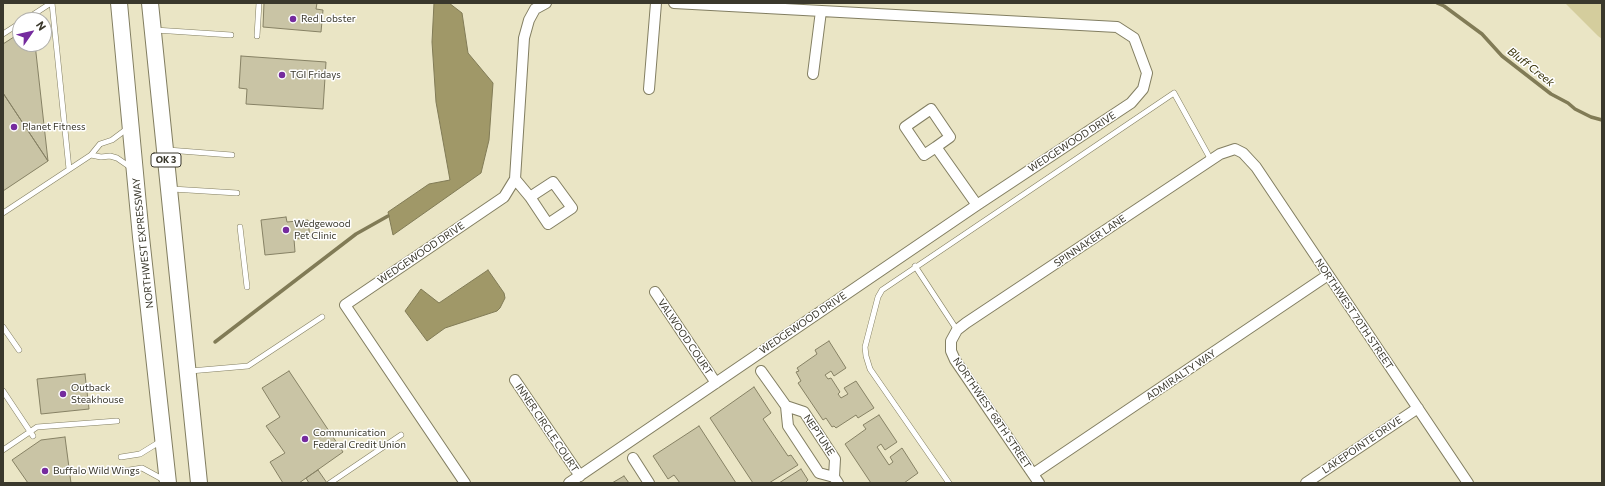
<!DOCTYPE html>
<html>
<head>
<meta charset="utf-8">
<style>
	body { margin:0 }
	#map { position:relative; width:1605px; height:486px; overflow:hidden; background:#eae5c5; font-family:Commissioner,sans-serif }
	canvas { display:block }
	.frame { position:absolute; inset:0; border:4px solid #3a382c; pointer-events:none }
	.north { position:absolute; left:12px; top:12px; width:40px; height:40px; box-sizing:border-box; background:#fff; border:1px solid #b0afab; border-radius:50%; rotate:56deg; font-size:11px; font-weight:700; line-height:16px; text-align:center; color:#3a382c }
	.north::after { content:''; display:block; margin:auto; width:14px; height:18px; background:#752b9e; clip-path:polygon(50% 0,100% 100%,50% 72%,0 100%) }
</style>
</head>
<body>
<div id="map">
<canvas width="1605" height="486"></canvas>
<div class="frame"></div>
<div class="north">N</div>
</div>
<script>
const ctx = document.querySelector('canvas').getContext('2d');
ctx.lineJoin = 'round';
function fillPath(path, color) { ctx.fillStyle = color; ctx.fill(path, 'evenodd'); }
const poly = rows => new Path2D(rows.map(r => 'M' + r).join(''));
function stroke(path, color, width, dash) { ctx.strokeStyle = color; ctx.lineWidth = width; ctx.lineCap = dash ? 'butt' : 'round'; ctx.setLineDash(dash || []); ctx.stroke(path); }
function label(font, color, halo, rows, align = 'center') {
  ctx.font = font + ' Commissioner,sans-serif'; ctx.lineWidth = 3; ctx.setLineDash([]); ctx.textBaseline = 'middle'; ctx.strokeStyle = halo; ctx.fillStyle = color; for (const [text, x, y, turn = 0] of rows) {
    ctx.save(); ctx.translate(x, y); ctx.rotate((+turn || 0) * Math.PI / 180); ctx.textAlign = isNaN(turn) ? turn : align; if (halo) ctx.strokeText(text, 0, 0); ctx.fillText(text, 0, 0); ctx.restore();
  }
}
const green = poly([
	[1565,3,1602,3,1602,39,1598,36]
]);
const water = poly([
	[434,3,449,3,462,13,468,53,493,83,489,140,481,173,393,235,388,212,429,184,450,180,436,102,432,42,434,3],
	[488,270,504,293,505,298,500,308,497,311,445,328,427,341,405,311,421,289,439,303,488,270]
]);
const stream = poly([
	[1437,3,1444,6,1482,34,1502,56,1551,94,1568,103,1575,109,1591,117,1602,120],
	[215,342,356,234,388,216]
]);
const building = poly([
	[264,3,317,3,316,9,323,10,321,32,263,27,264,3],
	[20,33,20,44,35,44,48,161,3,93,3,44,20,33],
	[241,56,326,62,323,109,246,104,247,89,239,88,241,56],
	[3,93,48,161,3,191,3,93],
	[286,217,287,222,308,220,310,238,294,239,295,252,265,255,261,220,286,217],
	[829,341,846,368,834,376,831,371,825,375,828,379,831,378,840,392,838,394,841,398,848,394,844,388,856,381,874,408,858,418,856,415,836,428,834,426,832,427,826,418,823,420,798,383,801,381,796,372,799,371,797,368,817,354,815,350,829,341],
	[289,371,343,452,299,483,283,483,270,462,285,453,266,426,280,417,262,388,289,371],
	[85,374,89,409,41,414,37,379,85,374],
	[754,387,771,413,763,419,788,456,791,455,798,465,769,483,753,483,710,418,754,387],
	[879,415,897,442,885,450,881,444,877,447,889,465,893,462,890,457,902,448,918,473,904,483,871,483,845,444,866,429,863,425,879,415],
	[699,426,736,483,680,483,674,475,668,479,653,456,699,426],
	[65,437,71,483,28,483,12,460,41,440,65,437],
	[801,469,808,480,805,483,779,483,801,469],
	[318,470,327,483,309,483,306,478,318,470],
	[624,476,629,483,612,483,624,476]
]);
const service = poly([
	[52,3,69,169],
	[25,20,51,3],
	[155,30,231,35],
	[3,34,20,23],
	[257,36,259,3],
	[168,150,232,155],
	[91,155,101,157,110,156,117,158,130,167],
	[172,189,237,193],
	[3,213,91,155,100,144,112,140,128,128],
	[240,227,247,287],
	[915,266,957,330],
	[3,327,19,350],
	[190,371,248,366,322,317],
	[3,391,33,436],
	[3,450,37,427,117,421],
	[121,457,140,454,161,441],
	[123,471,142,468,164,480],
	[330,483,401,435],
	[949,483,870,369,866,356,865,347,878,297,882,290,1174,93,1211,160]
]);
const minor = poly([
	[813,74,821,11],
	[649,89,656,3],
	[936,147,924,155,905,127,931,109,950,137,936,147,977,205],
	[515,179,530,197,548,224,572,208,553,182,530,197],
	[655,292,716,383],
	[761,371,786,406,788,426,819,473,834,477],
	[515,380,580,476],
	[786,406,804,412,835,459,834,477,838,483],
	[633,458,649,483],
	[1033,474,1328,275],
	[465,483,345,305,504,197,515,179,524,38,529,20,535,9,546,3],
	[569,483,977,205,1131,103,1143,89,1147,73,1134,38,1117,27,674,3],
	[1039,483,955,360,951,351,951,341,957,330,966,323,1220,154,1235,149,1243,153,1256,167,1468,483],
	[1306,483,1418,408]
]);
const trunk = poly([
	[119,3,141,237,168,483],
	[150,3,199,483]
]);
const markers = [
	[293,19,4,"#752b9e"],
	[282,75,4,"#752b9e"],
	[14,127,4,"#752b9e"],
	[286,230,4,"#752b9e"],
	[63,394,4,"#752b9e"],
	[305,439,4,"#752b9e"],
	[45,471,4,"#752b9e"]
];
const shields = [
	[166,160,30]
];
const shieldNames = [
	["OK 3",166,160]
];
const poiNames = [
	["Red Lobster",301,19],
	["TGI Fridays",290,75],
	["Planet Fitness",22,127],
	["Wedgewood",294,224],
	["Pet Clinic",294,236],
	["Outback",71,388],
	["Steakhouse",71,400],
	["Communication",313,433],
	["Federal Credit Union",313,445],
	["Buffalo Wild Wings",53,471]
];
const streetNames = [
	["WEDGEWOOD DRIVE",1072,142,-33],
	["SPINNAKER LANE",1090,241,-34],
	["NORTHWEST EXPRESSWAY",143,243,-96],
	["WEDGEWOOD DRIVE",421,253,-34],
	["NORTHWEST 70TH STREET",1354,314,56],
	["WEDGEWOOD DRIVE",803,323,-34],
	["VALWOOD COURT",685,337,56],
	["ADMIRALTY WAY",1181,375,-34],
	["NORTHWEST 68TH STREET",992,413,56],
	["INNER CIRCLE COURT",547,428,56],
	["NEPTUNE",819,435,56],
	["LAKEPOINTE DRIVE",1362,445,-34]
];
const waterNames = [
	["Bluff Creek",1531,67,38]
];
fillPath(green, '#d4cd9d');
fillPath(water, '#a09868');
stroke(water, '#817b56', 1);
stroke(stream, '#817b56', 3.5);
fillPath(building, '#c9c4a5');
stroke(building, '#868164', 1);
stroke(service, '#827e61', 6);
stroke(minor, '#827e61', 12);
stroke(trunk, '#827e61', 18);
stroke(service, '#fff', 5);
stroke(minor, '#fff', 10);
stroke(trunk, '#fff', 16);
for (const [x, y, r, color] of markers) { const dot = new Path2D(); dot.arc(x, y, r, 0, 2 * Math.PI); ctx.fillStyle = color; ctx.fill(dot); stroke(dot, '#fff', 1.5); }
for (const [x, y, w] of shields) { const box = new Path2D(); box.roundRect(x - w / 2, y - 7, w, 14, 3); ctx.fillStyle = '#fff'; ctx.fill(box); stroke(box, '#3a382c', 1); }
label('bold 9px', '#3a382c', null, shieldNames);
label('10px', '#3a382c', '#fff', poiNames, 'left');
label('10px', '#3a382c', '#fff', streetNames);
label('italic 11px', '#373107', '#fff', waterNames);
</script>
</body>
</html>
